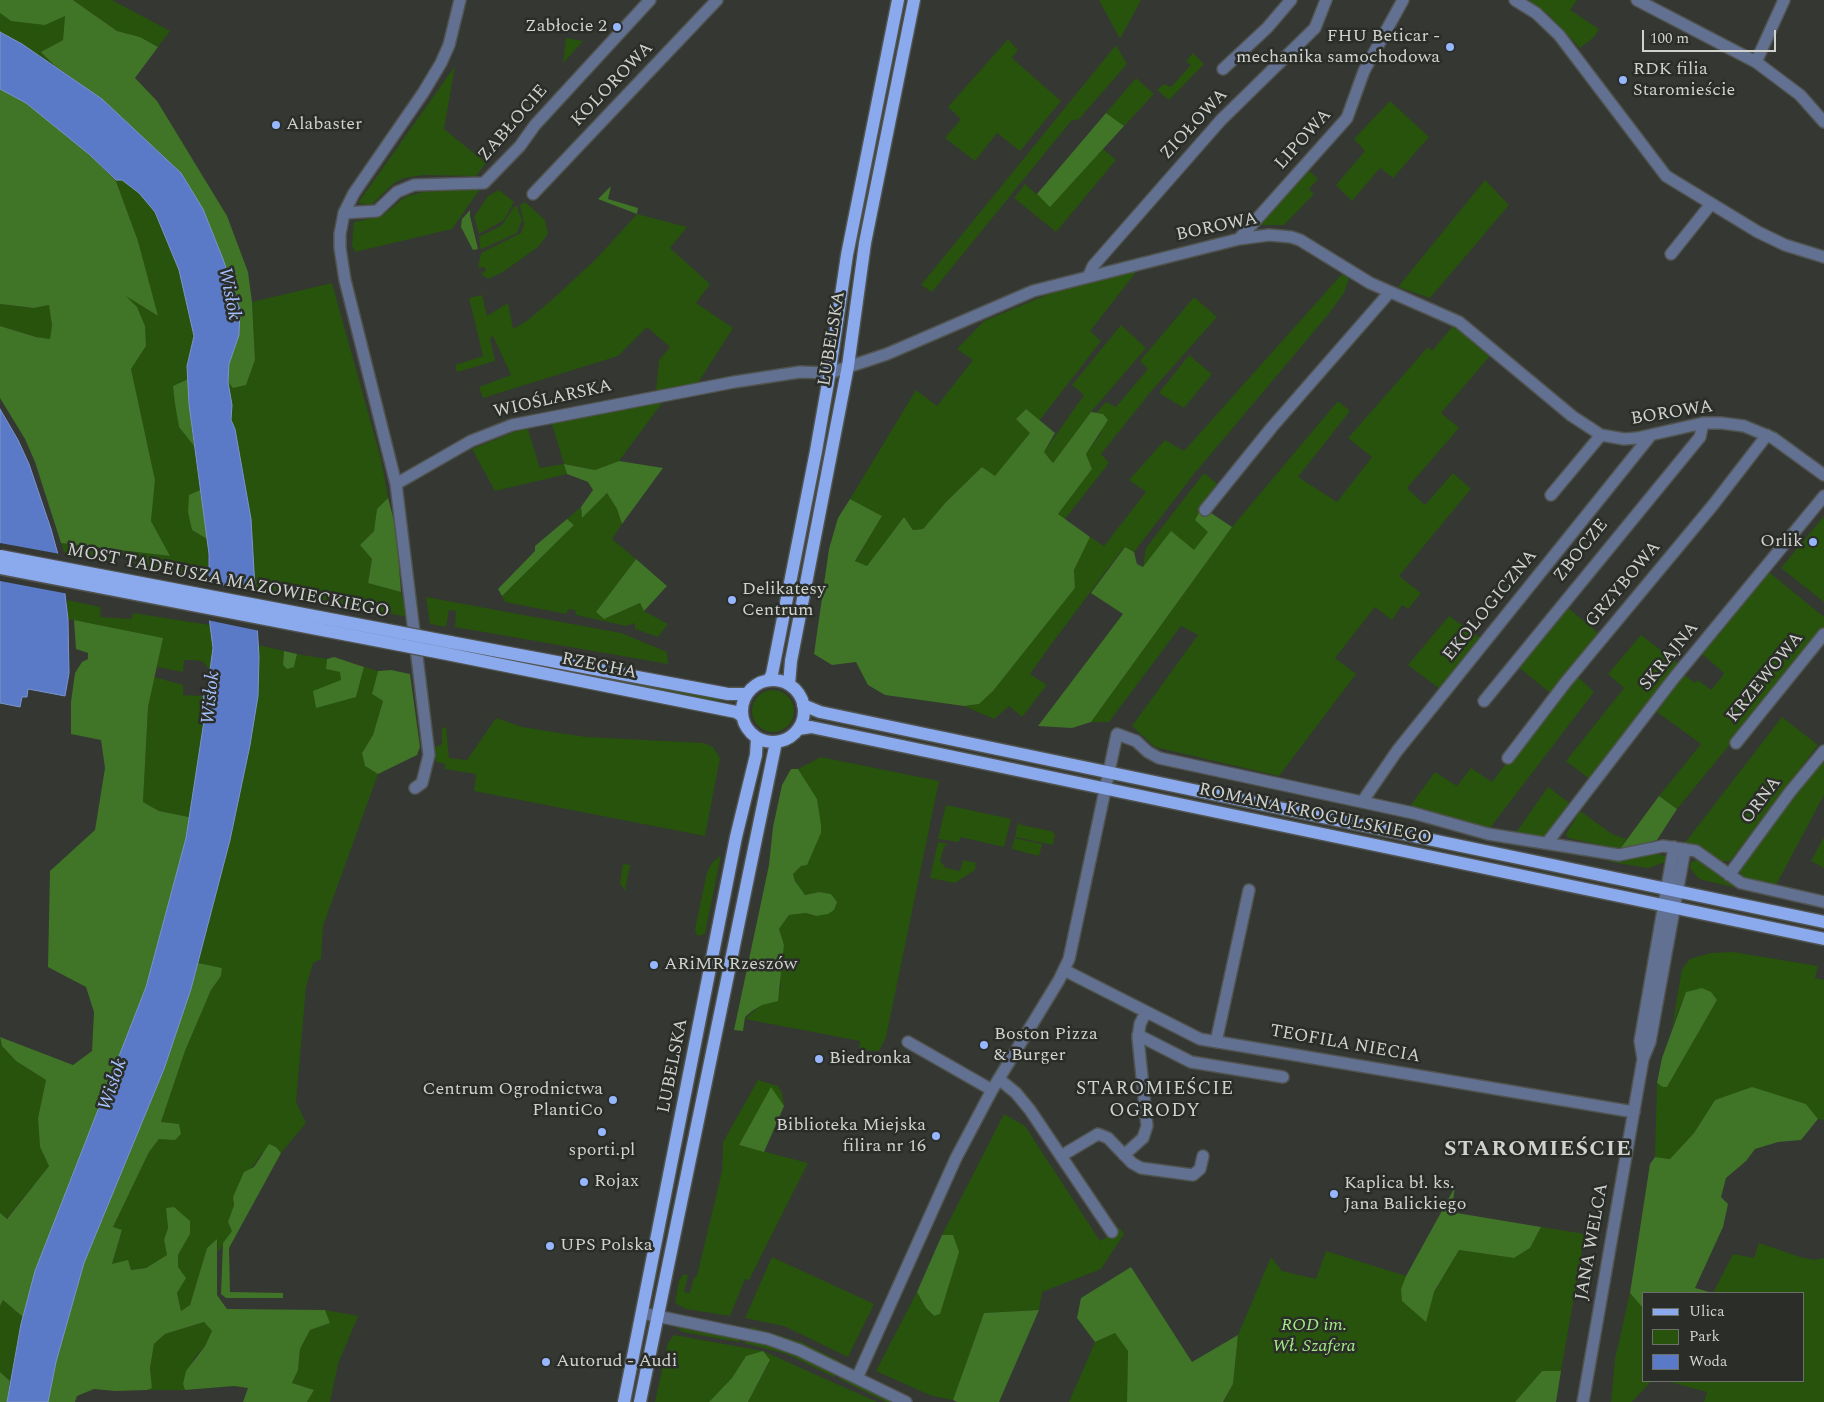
<!DOCTYPE html>
<html>
<head>
<meta charset="utf-8">
<style>
	body { margin:0 }
	#map { position:relative; width:1824px; height:1402px; overflow:hidden; background:#343732; font-family:Spectral,serif }
	canvas { display:block }
	.legend { position:absolute; left:1642px; top:1292px; width:162px; height:90px; box-sizing:border-box; background:#2a2d28; border:1px solid #6c6f6a; margin:0; padding:6px 9px; list-style:none; font-size:15px; color:#cfd2ce }
	.legend li { display:flex; align-items:center; gap:10px; height:25px }
	.legend b { width:25px; border:1px solid #6c6f6a }
	.scale { position:absolute; left:1642px; top:30px; width:134px; height:22px; box-sizing:border-box; border:2px solid #cfd2ce; border-top:0; padding-left:6px; font-size:15px; line-height:18px; white-space:nowrap; color:#cfd2ce; -webkit-text-stroke:4px #2a2d28; paint-order:stroke }
</style>
</head>
<body>
<div id="map">
<canvas width="1824" height="1402"></canvas>
<ul class="legend">
<li><b style="height:6px;background:#8ba9ed"></b>Ulica</li>
<li><b style="height:14px;background:#27530d"></b>Park</li>
<li><b style="height:14px;background:#5a7ac7"></b>Woda</li>
</ul>
<div class="scale">100 m</div>
</div>
<script>
const ctx = document.querySelector('canvas').getContext('2d');
ctx.lineJoin = 'round';
function fillPath(path, color) { ctx.fillStyle = color; ctx.fill(path, 'evenodd'); }
const poly = rows => new Path2D(rows.map(r => 'M' + r).join(''));
function stroke(path, color, width, dash) { ctx.strokeStyle = color; ctx.lineWidth = width; ctx.lineCap = dash ? 'butt' : 'round'; ctx.setLineDash(dash || []); ctx.stroke(path); }
function label(font, color, halo, rows, align = 'center') {
  ctx.font = font + ' Spectral,serif'; ctx.lineWidth = 5; ctx.setLineDash([]); ctx.textBaseline = 'middle'; ctx.strokeStyle = halo; ctx.fillStyle = color; for (const [text, x, y, turn = 0] of rows) {
    ctx.save(); ctx.translate(x, y); ctx.rotate((+turn || 0) * Math.PI / 180); ctx.textAlign = isNaN(turn) ? turn : align; if (halo) ctx.strokeText(text, 0, 0); ctx.fillText(text, 0, 0); ctx.restore();
  }
}
const green = poly([
	[73,0,112,0,170,31,158,47,140,37,117,31],
	[1099,0,1141,0,1120,39],
	[1529,0,1577,0,1570,10,1599,29,1594,37,1580,48,1549,15],
	[0,13,11,21,65,16,63,40,42,52,55,66,0,32],
	[566,38,583,41,563,63],
	[1008,39,1018,50,1012,58,1061,101,1020,151,997,133,975,161,945,138,961,119,948,107],
	[1116,45,1127,64,1079,119,1071,121,932,292,921,285],
	[1193,53,1204,64,1169,100,1157,90,1164,84,1171,87,1191,65,1186,61],
	[455,66,444,129,486,163,476,176,423,175,404,178,394,183,371,205,358,203],
	[1136,78,1154,94,1124,126,1106,113],
	[1390,101,1429,137,1393,178,1380,168,1352,201,1336,185,1365,151,1354,139],
	[1103,149,1116,160,1056,232,1014,198,1025,184,1050,206],
	[1307,169,1318,179,1309,189,1314,194,1284,225,1256,225],
	[116,180,122,180,139,193,155,212,179,270,188,302,194,336,187,366,188,379,173,386,179,427,194,446,200,490,189,496,192,530,207,539,209,580,135,567,134,555,113,553,112,562,65,555,61,543,169,556,151,521,155,480,131,369,146,346,124,294,157,316,138,241],
	[1485,180,1509,205,1430,298,1398,287],
	[480,189,452,229,355,252,352,245,354,222,382,216,405,197,423,192],
	[499,190,514,202,504,220,479,234,474,217,488,196],
	[525,202,545,220,548,234,538,247,503,272,488,279,481,274,486,270,484,267,478,268,481,253,521,233,524,224,520,205],
	[517,206,522,220,517,233,482,249,480,248,479,237,502,225,514,207],
	[637,214,687,227,670,248,710,284,696,303,733,328,696,386,656,391,659,360,670,347,647,327,618,356,483,398,479,387,511,375,493,336,490,338,495,361,457,372,455,365,483,356,469,298,482,295,487,316,508,303,513,329,528,320,555,297,596,259],
	[1137,271,1090,331,1101,341,1039,421,1026,409,1016,419,1030,433,995,477,982,467,946,502,923,529,913,530,904,517,867,566,855,562,882,516,850,499,916,390,937,406,973,360,957,349,984,321,1049,294],
	[1342,274,1349,279,1344,293,1327,316,1194,474,1134,552,1124,547,1050,646,1030,674,1047,685,1022,717,1009,706,994,719,964,706,979,704,993,691,1075,588,1074,570,1090,537,1104,546,1146,492,1129,480,1165,440,1184,451],
	[332,283,381,459,388,498,377,509,374,531,360,545,372,559,368,582,401,592,408,617,255,587,251,519,235,429,231,420,232,405,228,382,233,387,246,385,255,360,252,302],
	[1194,297,1217,317,1153,389,1101,454,1109,463,1064,520,1058,514,1092,469,1086,454,1101,433,1103,414,1096,413,1106,402,1116,407,1148,369,1140,361],
	[0,304,33,308,50,305,52,325,50,339,36,337,0,326],
	[1121,325,1146,348,1091,412,1053,463,1044,452,1084,395,1072,385],
	[1453,326,1490,356,1441,413,1459,428,1407,488,1425,505,1453,473,1471,489,1399,576,1421,593,1408,609,1402,605,1392,620,1375,607,1335,658,1356,674,1279,776,1155,747,1132,726,1198,635,1181,626,1109,722,1091,722,1232,527,1338,401,1350,411,1298,477,1337,502,1372,457,1348,438,1428,347,1432,351],
	[1189,355,1212,374,1184,408,1159,393],
	[665,399,619,461,595,470,565,464,567,474,495,491,472,449,527,427,540,468,564,464,551,421],
	[1204,473,1220,486,1202,507,1209,532,1194,551,1143,567,1146,548],
	[607,493,617,509,622,524,612,539,636,559,596,612,604,619,640,603,644,611,668,624,658,637,635,629,635,623,626,626,576,615,575,610,569,609,566,614,505,602,502,596,574,525,567,519,581,507,582,517],
	[1824,516,1824,602,1781,568],
	[1769,572,1824,617,1824,630,1677,809,1659,796,1701,744,1657,712,1684,675,1695,683,1698,680,1711,690,1721,678,1724,673,1702,654],
	[426,597,621,633,667,652,668,664,455,627,456,611,449,610,446,627,430,624],
	[67,600,100,607,101,617,131,619,133,613,210,625,213,648,210,670,202,661,193,660,184,660,183,672,157,667,162,638,68,619],
	[1561,602,1604,638,1575,674,1594,692,1490,828,1410,806,1435,772,1457,786,1471,768,1492,782,1533,728,1553,695,1512,662],
	[1449,616,1482,639,1440,689,1408,665],
	[1641,635,1679,664,1591,780,1566,761,1624,688,1608,674],
	[259,645,284,651,283,665,294,667,297,654,327,659,327,669,340,672,342,681,356,697,364,667,378,671,372,694,383,701,373,735,362,753,365,766,378,774,323,926,321,959,313,963,306,987,296,1102,306,1123,281,1153,276,1147,261,1154,233,1197,234,1205,228,1222,233,1231,218,1252,217,1239,207,1248,190,1305,181,1312,177,1293,178,1255,190,1234,166,1208,168,1228,164,1240,167,1255,146,1268,130,1270,112,1264,122,1231,113,1227,149,1152,159,1139,161,1122,185,1051,211,990,221,976,222,968,198,963,230,840,250,745,258,696],
	[444,647,719,697,718,704,444,648],
	[154,677,183,685,183,695,203,696,206,708,189,817,159,811,143,802,148,707],
	'752 711a21 21 0 1 1 42 0a21 21 0 1 1-42 0Z',
	[1782,717,1818,745,1730,861,1721,861,1699,846,1684,844],
	[496,718,522,727,586,737,704,743,713,747,720,758,705,836,474,791,476,774,445,769,445,764,436,762,434,748,442,744,442,728,446,727,449,758,467,760],
	[821,757,939,781,886,1037,879,1051,859,1050,860,1041,745,1019,781,988,780,978,784,946,779,929,789,915,806,913,816,916,837,902,831,894,819,892,805,895,800,892,793,874,801,866,810,789,798,769],
	[1824,760,1824,795,1776,885,1743,878,1740,870,1754,847],
	[1548,787,1571,804,1546,836,1540,839,1515,834],
	[946,805,1011,819,1004,847,960,837,959,842,938,839],
	[1580,811,1612,834,1626,839,1620,849,1568,838,1566,834],
	[1018,822,1021,825,1051,831,1055,834,1053,845,1015,837],
	[1824,837,1824,868,1811,861],
	[1014,838,1042,844,1039,856,1012,849],
	[938,842,948,844,944,847,940,861,946,868,960,871,963,860,976,863,975,870,955,883,930,878],
	[1657,851,1657,854,1665,856,1666,862,1648,868,1611,862,1604,857,1633,859],
	[721,855,705,934,697,936,695,929,707,872,712,863],
	[1697,857,1726,880,1741,889,1699,879,1690,868,1691,862,1696,860],
	[623,864,630,865,625,891,620,883],
	[1733,952,1818,966,1815,978,1824,980,1824,1120,1818,1119,1806,1104,1785,1098,1715,1100,1694,1133,1670,1159,1655,1157,1657,1083,1667,1087,1717,1000,1686,992,1672,1027,1682,969,1690,959,1711,953],
	[0,1039,2,1046,16,1061,46,1080,38,1118,40,1147,49,1166,6,1219,0,1213],
	[758,1080,778,1086,782,1093,784,1106,771,1088,739,1145,808,1163,749,1280,745,1279,730,1316,686,1309,675,1303,679,1281,683,1275,688,1275,684,1292,690,1293,694,1278,697,1276,722,1171,723,1142],
	[1004,1114,1025,1126,1100,1241,1120,1228,1124,1234,1101,1269,1042,1292,1039,1310,984,1313,953,1400,932,1396,876,1371,917,1292,926,1308,933,1316,940,1314,953,1235,942,1235],
	[1541,1227,1585,1234,1561,1371,1542,1371,1515,1402,1224,1402,1233,1384,1238,1335,1271,1257,1282,1271,1316,1279,1326,1251,1406,1276,1434,1293,1459,1250,1514,1258,1530,1248],
	[1759,1243,1800,1257,1814,1260,1824,1258,1824,1402,1704,1402,1707,1392,1666,1381,1803,1381,1803,1293,1713,1293,1733,1254,1754,1258],
	[772,1257,874,1304,848,1357,784,1326,745,1318],
	[1630,1293,1643,1308,1643,1381,1651,1381,1632,1402,1611,1402,1615,1359],
	[3,1300,23,1317,10,1381,0,1372,0,1306],
	[325,1310,358,1316,338,1364,330,1402,307,1402,314,1390,292,1383,298,1370,300,1349,310,1330,330,1323],
	[204,1322,212,1331,205,1346,194,1358,183,1384,185,1390,147,1390,152,1387,150,1368,154,1344,165,1334],
	[676,1327,686,1328,741,1338,739,1342,683,1332],
	[751,1327,801,1342,841,1362,840,1366,750,1331],
	[1115,1333,1128,1351,1127,1402,1069,1402,1095,1342],
	[674,1335,763,1351,877,1402,748,1402,770,1361,746,1356,732,1378,709,1402,655,1402,668,1343],
	[746,1339,788,1351,836,1373,834,1377,787,1354,744,1343],
	[841,1375,895,1402,886,1402,839,1379]
]);
const forest = poly([
	[0,0,73,0,117,31,140,37,158,47,135,78,157,101,227,216,248,272,252,302,255,360,246,385,233,388,228,382,229,364,239,335,240,310,223,259,203,209,181,173,102,99,55,66,41,52,63,40,65,16,45,25,11,21,0,13],
	[0,89,26,103,90,155,116,181,138,241,158,316,126,296,137,307,145,326,146,346,131,369,155,480,151,521,170,556,61,543,35,462,25,439,0,398,0,326,36,337,50,339,52,325,49,305,34,308,0,304],
	[1106,113,1124,126,1050,207,1037,194],
	[611,186,608,199,638,208,637,214,598,199],
	[470,210,470,216,478,249,473,250,461,227,462,219],
	[188,379,189,404,194,446,179,427,175,404,173,386],
	[1026,409,1055,433,1044,452,1053,463,1091,412,1103,414,1108,420,1086,454,1092,469,1058,514,1090,537,1074,570,1075,588,993,691,979,704,964,706,885,695,868,685,856,662,832,665,814,654,829,549,838,518,850,499,882,516,855,561,867,566,904,517,913,530,923,529,946,502,982,467,995,476,1030,433,1016,419],
	[619,461,663,468,622,524,617,509,607,493,582,518,581,507,593,490,588,482,567,474,564,464,595,470],
	[200,490,207,539,192,530,188,512,189,495],
	[388,498,396,528,401,592,368,583,372,559,360,545,374,531,377,509],
	[1202,507,1232,527,1091,722,1072,728,1038,726,1123,614,1091,593,1125,547,1134,552,1137,564,1143,567,1171,531,1194,550,1208,532,1195,520],
	[567,519,574,525,502,596,498,589,535,551,535,546],
	[636,559,667,586,644,611,640,603,604,619,596,612],
	[74,620,163,638,148,707,143,802,159,811,189,817,186,838,146,987,35,1271,23,1317,3,1300,0,1306,0,1213,7,1219,49,1166,40,1147,38,1118,46,1080,16,1061,2,1046,0,1037,73,1065,92,1051,94,1012,86,987,48,967,50,871,95,830,105,768,101,740,71,734,71,702,75,673,82,662,88,659,88,653,76,649],
	[284,651,297,654,294,667,287,669,283,665],
	[334,657,364,667,356,697,316,708,313,691,341,680,340,672,326,669,327,659],
	[391,670,410,674,420,747,417,755,378,774,365,766,362,753,373,735,383,701,372,694,378,671],
	[791,769,798,769,817,799,821,825,821,833,807,865,801,866,793,874,795,881,805,895,819,892,831,894,837,902,834,910,828,914,816,916,806,913,789,915,779,929,784,945,778,1001,762,1005,752,1011,745,1017,743,1031,734,1030,769,865,773,827,782,785],
	[1659,796,1677,809,1657,840,1630,849,1620,849],
	[198,963,222,968,221,976,211,990,185,1051,161,1122,179,1124,181,1134,175,1140,159,1139,149,1152,113,1227,122,1230,112,1264,128,1260,131,1270,146,1268,167,1255,164,1240,168,1228,166,1208,174,1207,190,1221,190,1234,178,1255,178,1267,186,1278,177,1293,181,1311,190,1305,207,1248,217,1239,217,1295,227,1309,325,1310,330,1323,310,1330,300,1349,298,1370,292,1383,314,1390,307,1402,243,1402,248,1388,234,1386,185,1390,183,1384,186,1371,205,1346,212,1331,204,1322,165,1334,154,1344,150,1368,152,1388,147,1390,115,1391,94,1389,77,1396,75,1402,48,1402,56,1362,84,1263,164,1069],
	[1702,988,1711,992,1717,1000,1667,1087,1663,1087,1657,1083,1662,1058,1686,992],
	[771,1087,784,1106,764,1152,739,1145],
	[1752,1087,1806,1104,1818,1119,1801,1140,1778,1142,1755,1149,1746,1161,1726,1178,1721,1197,1728,1204,1723,1227,1695,1288,1713,1293,1643,1293,1643,1308,1630,1293,1650,1164,1655,1157,1670,1159,1694,1133,1715,1100],
	[269,1144,276,1147,281,1153,229,1248,230,1292,283,1293,283,1298,226,1298,221,1294,223,1243,232,1231,228,1222,234,1205,233,1197,244,1172,254,1167],
	[1455,1187,1451,1212,1541,1227,1530,1248,1514,1258,1459,1250,1434,1292,1426,1322,1402,1301,1401,1289,1406,1276],
	[942,1235,953,1235,959,1252,940,1314,934,1316,926,1308,917,1292],
	[1131,1267,1192,1362,1238,1335,1233,1384,1223,1402,1127,1402,1128,1351,1115,1333,1095,1342,1077,1318,1081,1298],
	[1039,1310,999,1402,957,1402,953,1400,984,1313],
	[763,1351,770,1360,748,1402,709,1402,732,1378,746,1356],
	[1542,1371,1561,1371,1556,1402,1515,1402],
	[0,1372,10,1381,7,1402,0,1402]
]);
const water = poly([
	[0,32,22,44,102,99,181,173,203,209,223,259,240,310,239,335,229,364,228,382,232,405,231,420,235,429,251,519,259,657,258,696,250,745,230,840,191,989,164,1069,84,1263,56,1362,48,1402,7,1402,21,1324,35,1271,146,987,186,838,206,708,203,696,212,696,213,674,210,670,213,648,209,617,209,554,189,404,187,366,194,336,179,270,155,212,139,193,122,180,116,180,90,155,26,103,0,89,0,32],
	[0,409,18,440,29,464,51,529,62,569,68,619,69,673,65,696,28,689,27,697,22,697,20,707,0,703,0,409]
]);
const pier = poly([
	[0,543,60,554,69,594,0,581],
	[206,582,257,592,260,631,207,620]
]);
const minor = poly([
	[1515,0,1536,13,1559,35,1666,176,1758,232,1785,245,1824,257],
	[1637,0,1756,62,1800,95,1824,122],
	[1756,62,1784,0],
	[1223,69,1267,28,1291,0],
	[533,194,717,0],
	[344,213,377,211,397,192,414,185,484,183,520,146,535,125,650,0],
	[1239,239,1347,118,1364,71,1403,0],
	[1671,254,1711,204],
	[1089,275,1093,266,1221,120,1315,28,1326,0],
	[396,484,471,441,512,425,734,382,800,372,830,373,887,354,1033,291,1239,239,1269,235,1291,237,1300,240,1370,283,1459,322,1572,416,1601,435,1624,439,1637,438,1703,423,1721,423,1744,426,1773,438,1824,475],
	[1551,495,1601,435],
	[1205,510,1272,427,1389,293],
	[1484,701,1700,437,1703,423],
	[1736,743,1824,634],
	[1508,758,1566,682,1713,505,1767,435],
	[415,788,422,783,429,755,396,484,345,280,340,248,340,234,344,213,354,193,423,93,441,63,449,45,460,0],
	[1362,802,1397,751,1651,435],
	[1547,843,1674,678,1824,496],
	[1729,875,1790,792,1824,751],
	[1064,970,1200,1039,1634,1112],
	[1138,1035,1191,1062,1283,1077],
	[908,1042,992,1090],
	[1216,1042,1249,890],
	[1643,1059,1640,1041,1674,847],
	[999,1079,1016,1093,1030,1110,1112,1232],
	[1124,1155,1143,1138,1147,1126,1138,1038,1140,1024,1146,1012],
	[1061,1156,1098,1134,1108,1138,1132,1163,1141,1168,1193,1175,1200,1169,1203,1156],
	[642,1313,768,1339,799,1350,906,1402],
	[857,1378,956,1158,992,1090,1059,980,1069,959,1117,734,1136,741,1148,752,1159,758,1413,813,1488,834,1619,855,1663,846,1696,851,1741,883,1824,902],
	[1583,1402,1643,1059,1650,1042,1685,849]
]);
const major = poly([
	[450,642,728,694,746,694],
	[447,654,736,712,742,716],
	[769,680,772,674,816,451,828,383,847,255,898,0],
	'742 711a31 31 0 1 1 62 0a31 31 0 1 1-62 0Z',
	[789,684,791,661,848,366,865,243,914,0],
	[803,705,820,712,1824,922],
	[798,729,811,727,1824,939],
	[624,1402,736,837,756,755,757,738],
	[640,1402,776,742]
]);
const majorBridge = poly([
	[0,556,450,642],
	[0,568,447,654]
]);
const markers = [
	[617,27,5,"#96b6fd"],
	[1450,47,5,"#96b6fd"],
	[1623,80,5,"#96b6fd"],
	[276,125,5,"#96b6fd"],
	[1813,542,5,"#96b6fd"],
	[732,600,5,"#96b6fd"],
	[654,965,5,"#96b6fd"],
	[984,1045,5,"#96b6fd"],
	[819,1059,5,"#96b6fd"],
	[613,1100,5,"#96b6fd"],
	[602,1132,5,"#96b6fd"],
	[936,1136,5,"#96b6fd"],
	[584,1182,5,"#96b6fd"],
	[1334,1194,5,"#96b6fd"],
	[550,1246,5,"#96b6fd"],
	[546,1362,5,"#96b6fd"]
];
const poiNames = [
	["Zabłocie 2",607,27,"right"],
	["FHU Beticar -",1440,37,"right"],
	["mechanika samochodowa",1440,58,"right"],
	["RDK filia",1633,70],
	["Staromieście",1633,91],
	["Alabaster",286,125],
	["Orlik",1803,542,"right"],
	["Delikatesy",742,590],
	["Centrum",742,611],
	["ARiMR Rzeszów",664,965],
	["Boston Pizza",994,1035],
	["& Burger",994,1056],
	["Biedronka",829,1059],
	["Centrum Ogrodnictwa",603,1090,"right"],
	["PlantiCo",603,1111,"right"],
	["Biblioteka Miejska",926,1126,"right"],
	["filira nr 16",926,1147,"right"],
	["sporti.pl",602,1151,"center"],
	["Rojax",594,1182],
	["Kaplica bł. ks.",1344,1184],
	["Jana Balickiego",1344,1205],
	["UPS Polska",560,1246],
	["Autorud - Audi",556,1362]
];
const streetNames = [
	["KOLOROWA",613,85,-46],
	["ZABŁOCIE",514,124,-49],
	["ZIOŁOWA",1195,125,-47],
	["LIPOWA",1304,140,-48],
	["BOROWA",1217,228,-12],
	["LUBELSKA",833,339,-81],
	["WIOŚLARSKA",553,400,-13],
	["BOROWA",1672,414,-9],
	["ZBOCZE",1582,551,-51],
	["MOST TADEUSZA MAZOWIECKIEGO",228,582,11],
	["GRZYBOWA",1624,585,-50],
	["EKOLOGICZNA",1491,606,-51],
	["SKRAJNA",1670,657,-51],
	["RZECHA",599,667,11],
	["KRZEWOWA",1766,678,-51],
	["ORNA",1762,801,-53],
	["ROMANA KROGULSKIEGO",1315,815,12],
	["TEOFILA NIECIA",1345,1045,10],
	["LUBELSKA",674,1066,-79],
	["JANA WELCA",1593,1242,-80]
];
const parkNames = [
	["ROD im.",1314,1326],
	["Wł. Szafera",1314,1347]
];
const waterNames = [
	["Wisłok",228,294,79],
	["Wisłok",212,698,-84],
	["Wisłok",114,1085,-71]
];
const neighbourhoodNames = [
	["STAROMIEŚCIE",1155,1090],
	["OGRODY",1155,1112]
];
const districtNames = [
	["STAROMIEŚCIE",1538,1151]
];
fillPath(green, '#27530d');
fillPath(forest, '#407426');
fillPath(water, '#5a7ac7');
stroke(water, '#7d94c9', 1);
fillPath(pier, '#343732');
stroke(minor, '#50534e', 14);
stroke(major, '#50534e', 15);
stroke(minor, '#627192', 11);
stroke(major, '#8ba9ed', 12);
stroke(majorBridge, '#50534e', 15, []);
stroke(majorBridge, '#8ba9ed', 12);
for (const [x, y, r, color] of markers) { const dot = new Path2D(); dot.arc(x, y, r, 0, 2 * Math.PI); ctx.fillStyle = color; ctx.fill(dot); stroke(dot, '#2a2d28', 2); }
label('18px', '#cfd2ce', '#2a2d28', poiNames, 'left');
label('18px', '#cfd2ce', '#2a2d28', streetNames);
label('italic 18px', '#a2ea83', '#2a2d28', parkNames);
label('italic 19px', '#a5c1fe', '#2a2d28', waterNames);
ctx.letterSpacing = '1px';
label('19px', '#cfd2ce', '#2a2d28', neighbourhoodNames);
ctx.letterSpacing = '0px';
ctx.letterSpacing = '1px';
label('bold 22px', '#cfd2ce', '#2a2d28', districtNames);
ctx.letterSpacing = '0px';
</script>
</body>
</html>
